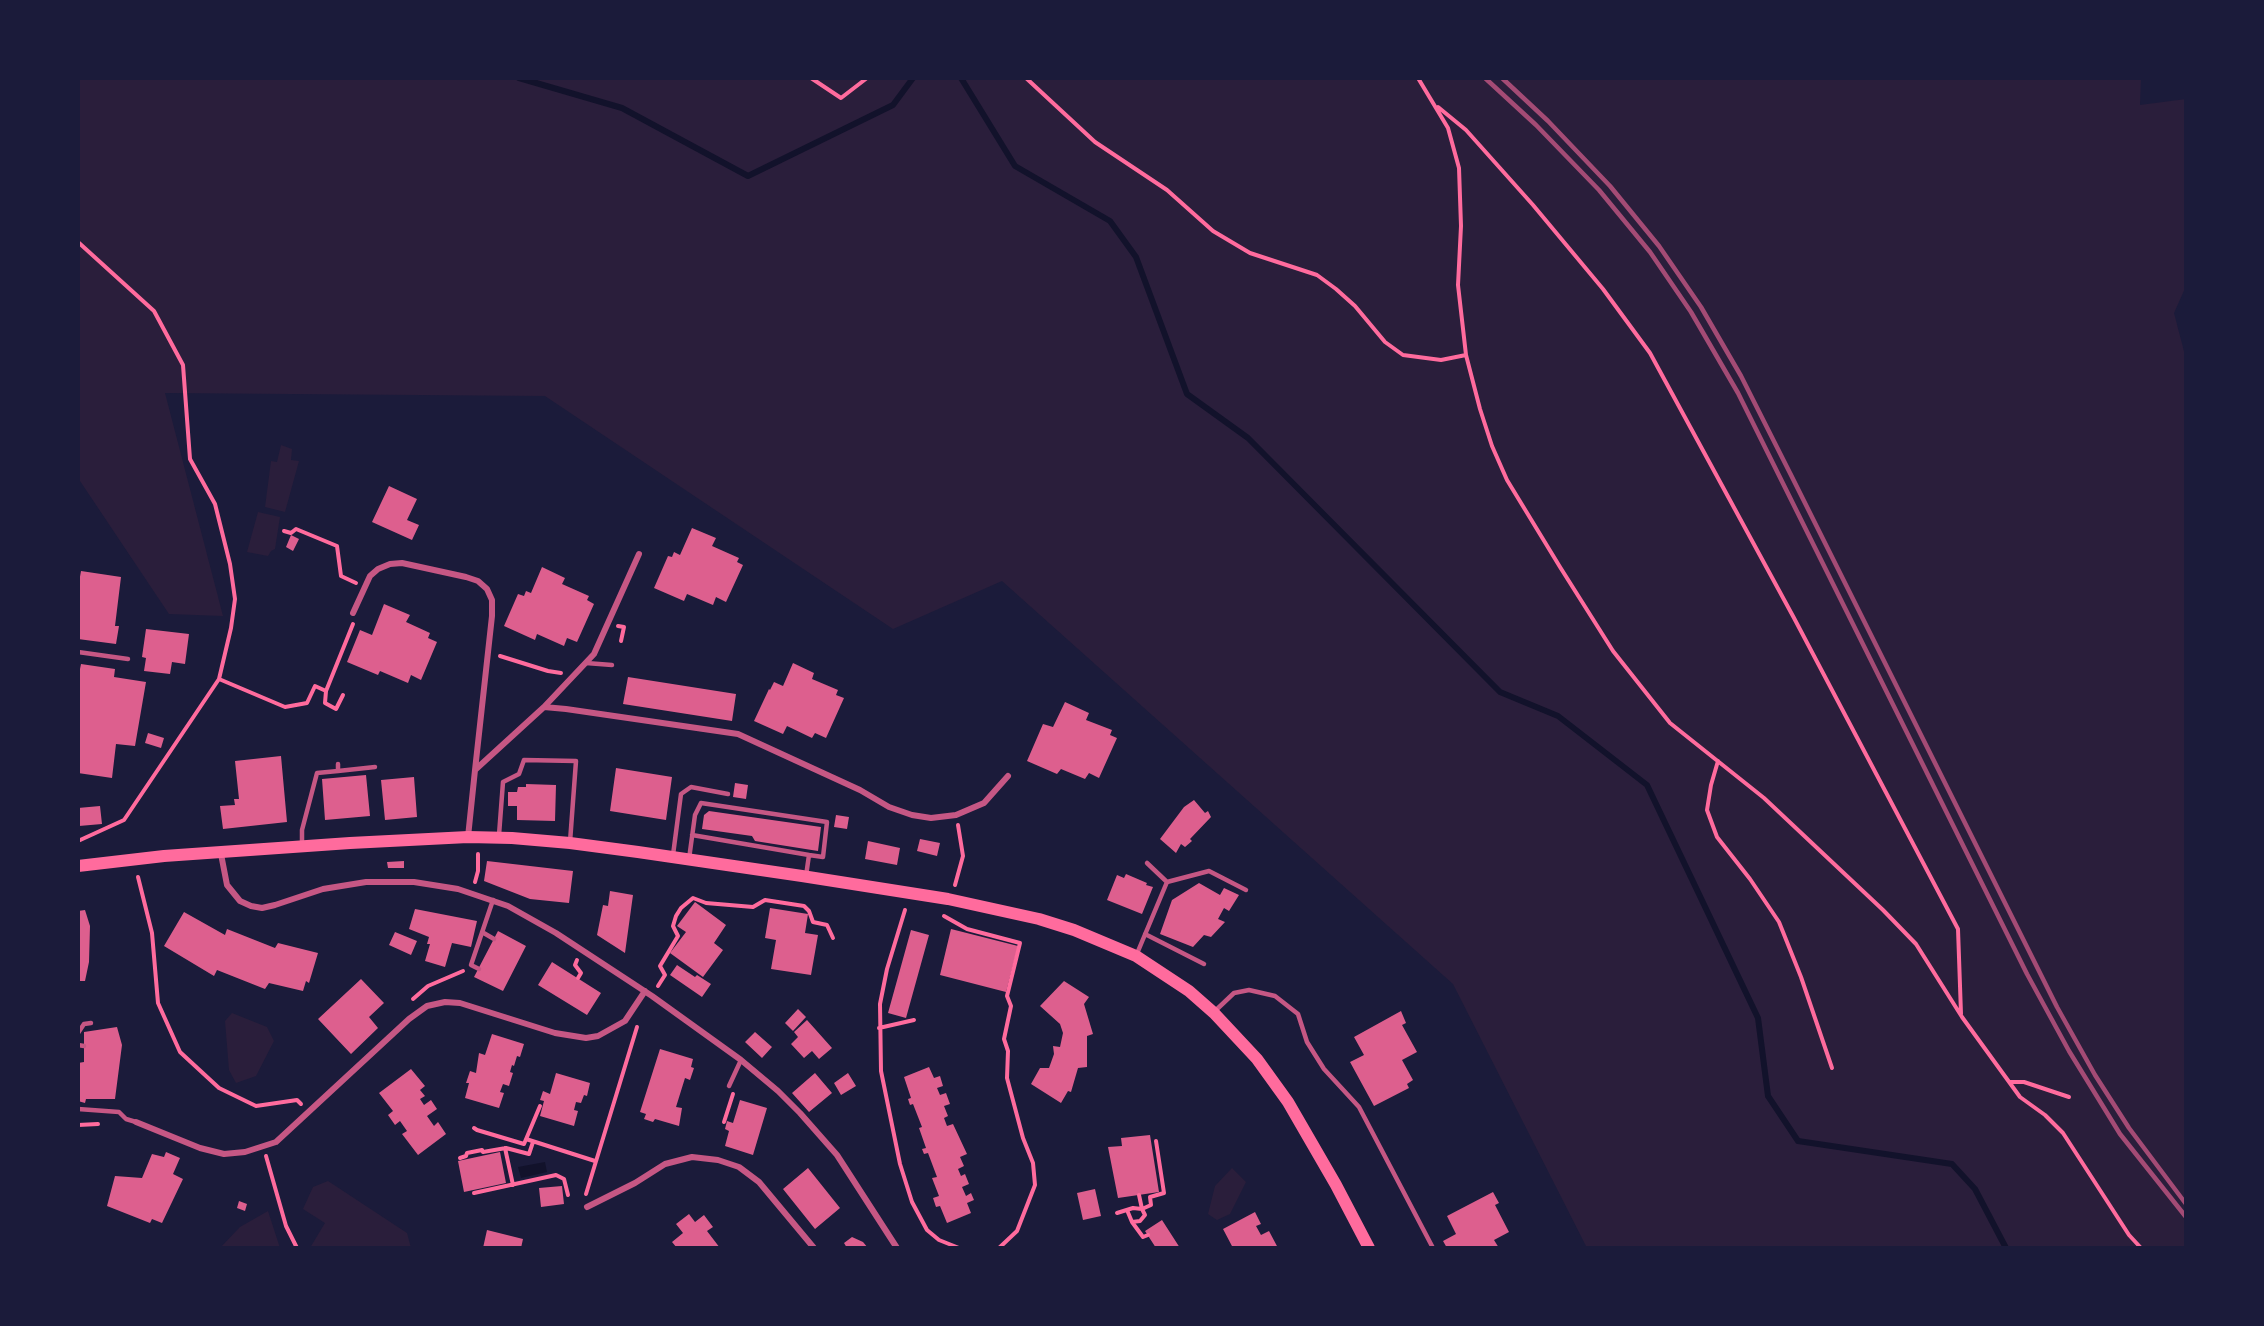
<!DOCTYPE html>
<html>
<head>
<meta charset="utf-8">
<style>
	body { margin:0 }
	#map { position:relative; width:2264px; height:1326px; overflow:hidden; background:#1b1b3a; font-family:"Work Sans",sans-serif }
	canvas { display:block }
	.frame { position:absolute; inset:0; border:80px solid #1b1b3a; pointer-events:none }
</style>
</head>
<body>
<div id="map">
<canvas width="2264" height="1326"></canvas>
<div class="frame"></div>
</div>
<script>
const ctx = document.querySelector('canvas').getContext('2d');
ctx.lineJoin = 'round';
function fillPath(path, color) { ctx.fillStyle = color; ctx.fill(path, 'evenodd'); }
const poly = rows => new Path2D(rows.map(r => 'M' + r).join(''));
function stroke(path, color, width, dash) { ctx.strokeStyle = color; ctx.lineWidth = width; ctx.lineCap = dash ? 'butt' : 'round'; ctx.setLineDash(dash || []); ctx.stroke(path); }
const green = poly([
	[78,78,2141,78,2140,105,2186,99,2186,286,2174,313,2186,359,2186,1248,1587,1248,1453,984,1002,581,893,629,545,396,165,393,223,616,169,614,78,478],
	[281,445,292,449,291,460,299,461,285,512,265,507,271,461,277,462],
	[258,512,280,517,275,549,271,551,268,556,247,552],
	[232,1013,267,1027,274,1041,256,1076,236,1083,229,1070,225,1021],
	[1232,1168,1246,1182,1230,1214,1217,1220,1208,1214,1215,1186],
	[328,1181,407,1233,411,1248,310,1248,325,1223,303,1209,313,1187],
	[268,1211,280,1248,220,1248,240,1227]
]);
const water = poly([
	[545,1162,547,1172,521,1178,518,1167]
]);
const stream = poly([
	[519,78,622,108,748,176,893,105,913,78],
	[961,78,1015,166,1110,221,1136,257,1187,394,1248,438,1500,692,1558,716,1647,785,1758,1018,1768,1096,1798,1141,1952,1164,1975,1189,2006,1248]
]);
const building = poly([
	[389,486,417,499,407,520,419,525,412,540,372,522],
	[692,528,716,538,712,546,739,558,737,562,743,565,726,602,716,597,713,605,687,594,684,601,654,588,668,556,672,557,674,552,680,555],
	[291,535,299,539,293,551,286,547],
	[542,567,565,578,562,584,589,596,587,600,594,604,577,642,567,638,564,646,537,634,535,640,504,626,518,594,524,596,526,591,531,593],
	[81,571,121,577,115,626,119,626,116,644,78,639,78,588],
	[384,604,410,615,406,622,430,633,428,638,437,642,421,680,411,675,408,683,380,671,378,675,347,662,360,630,372,635],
	[146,629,189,634,185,664,172,662,170,674,144,671,146,658,142,657],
	[793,663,814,673,812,679,838,690,836,695,844,698,826,738,815,733,812,738,787,726,783,734,754,721,769,689,770,690,774,682,783,686],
	[81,664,115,669,114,677,146,682,135,746,116,744,112,778,78,773,78,679],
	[628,677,736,694,732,721,623,704],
	[1065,702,1089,713,1086,720,1112,730,1110,735,1117,738,1099,778,1089,773,1085,779,1061,769,1057,774,1027,761,1043,724,1053,727],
	[148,733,164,738,161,748,145,743],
	[281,756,287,822,223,829,220,806,235,805,234,799,239,799,235,761],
	[616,768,672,777,666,820,610,811],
	[366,775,370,816,325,820,322,779],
	[414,777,417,817,385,820,381,780],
	[735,783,748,785,746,799,733,797],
	[526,784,556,785,555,821,517,820,517,806,508,806,508,792,517,792,518,787,526,787],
	[1194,800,1205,813,1208,811,1211,817,1190,839,1192,841,1185,847,1181,844,1176,853,1160,839,1184,807],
	[100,806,102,824,79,826,78,808],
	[709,811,821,827,818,851,755,841,752,836,702,829,704,815],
	[836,815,849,817,847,829,834,827],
	[920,839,940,843,937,856,917,851],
	[868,841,900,848,897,865,865,859],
	[404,861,404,868,388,868,387,862],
	[487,861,573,871,569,903,530,899,484,881],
	[1126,874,1147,883,1146,885,1153,887,1142,914,1107,900,1117,875,1124,878],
	[1199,883,1220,895,1224,888,1239,895,1229,911,1224,908,1218,919,1225,922,1211,937,1204,935,1193,947,1160,934,1172,900],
	[610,891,633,895,625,953,597,935,603,905,608,906],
	[695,902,726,925,714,943,723,950,703,977,670,953,686,932,677,926],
	[770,908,808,914,805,933,818,935,811,975,771,969,776,940,765,938],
	[415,909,477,921,471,947,452,943,445,967,425,961,430,944,427,944,429,937,409,929],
	[85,910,90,926,89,962,85,981,78,981,78,911],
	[184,912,225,935,227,929,275,948,278,943,318,953,309,983,306,981,303,991,269,983,265,989,217,970,214,976,164,946],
	[951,929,1018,946,1006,992,940,975],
	[911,930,929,935,906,1018,888,1013],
	[498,931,526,946,503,991,474,977],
	[395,932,417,941,411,955,389,945],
	[552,962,601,993,587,1015,538,985],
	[677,965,695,977,697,975,711,984,702,997,670,975],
	[361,979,384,1003,369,1017,378,1028,351,1054,318,1019],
	[1064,981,1089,997,1084,1004,1093,1034,1087,1036,1087,1067,1078,1068,1071,1092,1068,1091,1061,1103,1031,1084,1040,1068,1049,1068,1054,1054,1053,1046,1060,1047,1063,1033,1060,1024,1040,1006],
	[798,1009,806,1017,793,1031,785,1023],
	[1401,1011,1406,1023,1402,1025,1417,1052,1402,1060,1413,1080,1407,1084,1409,1088,1374,1106,1350,1062,1364,1055,1354,1037],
	[807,1020,832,1048,819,1059,812,1051,804,1058,791,1044,798,1037,794,1032],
	[117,1027,122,1045,115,1099,86,1099,85,1103,78,1101,78,1063,84,1062,84,1032],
	[755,1032,772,1047,762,1058,745,1042],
	[492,1034,524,1044,520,1057,517,1056,514,1066,512,1065,510,1072,513,1073,509,1086,503,1084,500,1092,504,1093,499,1108,465,1098,469,1083,466,1083,470,1071,476,1073,479,1053,485,1055],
	[660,1049,693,1059,691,1067,694,1068,690,1080,685,1078,676,1107,682,1108,679,1126,655,1119,653,1122,644,1119,646,1114,640,1112],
	[929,1067,934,1078,940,1076,943,1086,937,1088,940,1095,946,1093,950,1104,944,1106,948,1116,944,1118,947,1126,953,1124,967,1154,960,1157,964,1166,958,1169,961,1176,965,1174,969,1184,962,1187,966,1196,971,1193,974,1200,967,1203,971,1213,947,1223,940,1206,936,1207,933,1198,939,1196,932,1178,937,1177,928,1153,924,1154,922,1149,926,1148,919,1128,922,1127,913,1104,910,1105,908,1099,911,1098,904,1077],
	[411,1069,425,1086,420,1090,425,1096,420,1099,424,1105,431,1100,437,1109,427,1116,434,1126,438,1122,446,1134,418,1155,402,1134,407,1131,400,1121,395,1125,388,1115,393,1111,379,1093],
	[556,1073,590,1083,587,1096,584,1095,581,1103,576,1102,574,1110,578,1111,574,1126,540,1116,544,1101,540,1100,543,1091,550,1094],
	[815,1073,832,1093,809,1112,792,1093],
	[848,1073,856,1086,841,1095,834,1083],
	[740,1100,767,1108,753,1155,725,1146,729,1131,725,1129,727,1121,733,1123],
	[1150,1135,1159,1192,1118,1198,1108,1147,1122,1146,1121,1138],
	[166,1152,180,1158,173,1174,183,1179,162,1223,152,1219,150,1223,107,1206,115,1176,142,1178,152,1154,164,1157],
	[500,1152,506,1183,464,1192,458,1161],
	[808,1168,840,1208,815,1229,783,1189],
	[562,1186,564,1204,541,1207,539,1188],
	[1095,1189,1101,1216,1083,1220,1077,1193],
	[1493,1192,1499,1203,1495,1205,1509,1232,1494,1240,1499,1248,1447,1248,1443,1241,1456,1234,1447,1216],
	[239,1201,247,1204,245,1211,237,1208],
	[1255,1212,1261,1224,1256,1226,1261,1235,1269,1231,1278,1248,1233,1248,1223,1229],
	[689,1214,695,1222,704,1215,713,1227,707,1231,720,1248,677,1248,672,1242,683,1233,676,1224],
	[1162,1220,1180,1248,1156,1248,1145,1231],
	[487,1230,523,1239,521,1248,483,1248],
	[852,1237,863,1242,868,1248,847,1248,844,1243]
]);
const path = poly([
	[811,78,841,98,867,78],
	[1026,78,1095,142,1167,190,1213,231,1250,253,1317,275,1336,289,1355,306,1385,342,1403,355,1441,360,1466,355],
	[1418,78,1448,128,1459,168,1461,226,1458,285,1466,355,1480,409,1492,446,1507,480,1560,567,1613,651,1670,723,1764,798,1883,910,1916,944,1962,1017,2020,1097,2045,1115,2063,1133,2129,1235,2141,1248],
	[1438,107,1466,130,1533,205,1603,289,1650,353,1794,618,1958,929,1961,1014],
	[78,242,154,311,183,365,190,459,215,504,230,564,235,599,231,628,219,679,124,820,78,841],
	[284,531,291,533,296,529,337,546,341,576,356,583],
	[618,626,624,627,621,641],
	[500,656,548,671,561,673],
	[219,679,285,707,307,703,315,686,326,691,353,624],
	[326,691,325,703,336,709,343,695],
	[1718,761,1711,785,1707,810,1717,837,1750,879,1779,922,1801,977,1832,1068],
	[138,877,152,933,158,1003,180,1052,219,1088,256,1106,297,1100,301,1104],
	[475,882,478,871,478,854],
	[955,885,963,856,958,825],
	[905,910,887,969,880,1004,881,1071,900,1164,912,1202,927,1230,939,1240,959,1248],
	[944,916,967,929,1020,943,1007,996,1011,1006,1004,1039,1008,1051,1007,1078,1023,1138,1033,1163,1035,1185,1017,1231,999,1248],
	[577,960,575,965,581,973,578,978],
	[658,986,665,975,660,966,678,936,673,926,676,916,681,908,693,898,706,903,753,907,765,900,804,906,809,911,813,922,827,925,833,938],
	[413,999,428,986,463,971],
	[879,1028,914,1020],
	[2010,1082,2024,1082,2069,1097],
	[724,1122,733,1094],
	[78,1125,98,1124],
	[474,1128,477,1130,524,1144,540,1106],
	[526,1139,595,1161],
	[505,1148,513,1185],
	[266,1156,286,1226,297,1248],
	[460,1158,466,1156,467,1153,482,1150,483,1152,506,1148,529,1154,533,1142],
	[474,1193,556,1175,564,1179,568,1195],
	[586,1194,637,1027],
	[1127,1210,1132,1222,1140,1221,1145,1215,1142,1209,1151,1205,1150,1197,1164,1193,1156,1141],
	[1117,1213,1133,1208,1142,1209,1139,1195],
	[1132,1222,1143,1237,1148,1235]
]);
const service = poly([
	[78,652,128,659],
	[586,663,612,665],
	[338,771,375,767],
	[499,835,503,782,519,774,524,760,576,761,570,842],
	[692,835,809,855],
	[302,845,302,830,317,773,338,771,338,764],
	[673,855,681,794,691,787,728,794],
	[689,859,695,815,701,803,827,822,823,857,809,855,806,876],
	[1147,863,1167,882],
	[482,932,494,939],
	[1145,934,1204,964],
	[1136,956,1167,882,1209,871,1246,890],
	[479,969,471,965,493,900],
	[1215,1011,1234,993,1249,990,1275,996,1298,1014,1307,1042,1324,1069,1359,1107,1433,1248],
	[78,1033,84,1024,91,1023],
	[78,1045,84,1046],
	[729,1086,741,1060],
	[78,1109,119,1112,126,1119,136,1122]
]);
const minor = poly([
	[353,613,370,576,378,569,390,564,402,563,466,577,478,581,487,589,492,600,492,616,475,770],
	[544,707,594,654,639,554],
	[468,837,475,770,544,707,566,709,738,734,860,790,889,807,912,815,931,818,956,815,984,803,1008,776],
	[221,854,227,885,240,901,251,906,262,908,275,905,323,889,366,882,414,882,458,889,508,906,556,933,652,996,741,1060,778,1091,800,1113,837,1155,897,1248],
	[136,1122,200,1148,224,1154,245,1152,276,1142,409,1019,427,1006,445,1002,460,1003,555,1033,586,1038,598,1036,625,1021,645,991],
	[587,1207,635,1183,665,1164,692,1157,718,1160,739,1167,759,1182,814,1248]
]);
const secondary = poly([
	[78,866,164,856,350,843,468,837,512,838,570,843,638,852,802,876,948,899,1039,919,1074,930,1136,956,1189,991,1214,1013,1257,1059,1288,1102,1336,1185,1369,1248]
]);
const rail = poly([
	[1485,78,1536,125,1599,190,1650,252,1691,312,1738,393,2027,974,2069,1051,2120,1134,2186,1217],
	[1502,78,1548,121,1610,186,1659,246,1701,307,1741,376,1791,475,2057,1007,2095,1075,2129,1128,2186,1204]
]);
fillPath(green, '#2a1e3b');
fillPath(water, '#12122b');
stroke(stream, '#12122b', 6);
fillPath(building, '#dd5f8e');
stroke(path, '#ff6b9d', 4);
stroke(service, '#c65784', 4.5);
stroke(minor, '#c65784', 6);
stroke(secondary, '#ff6b9d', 12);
stroke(rail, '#a44b75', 4.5);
</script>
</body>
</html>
